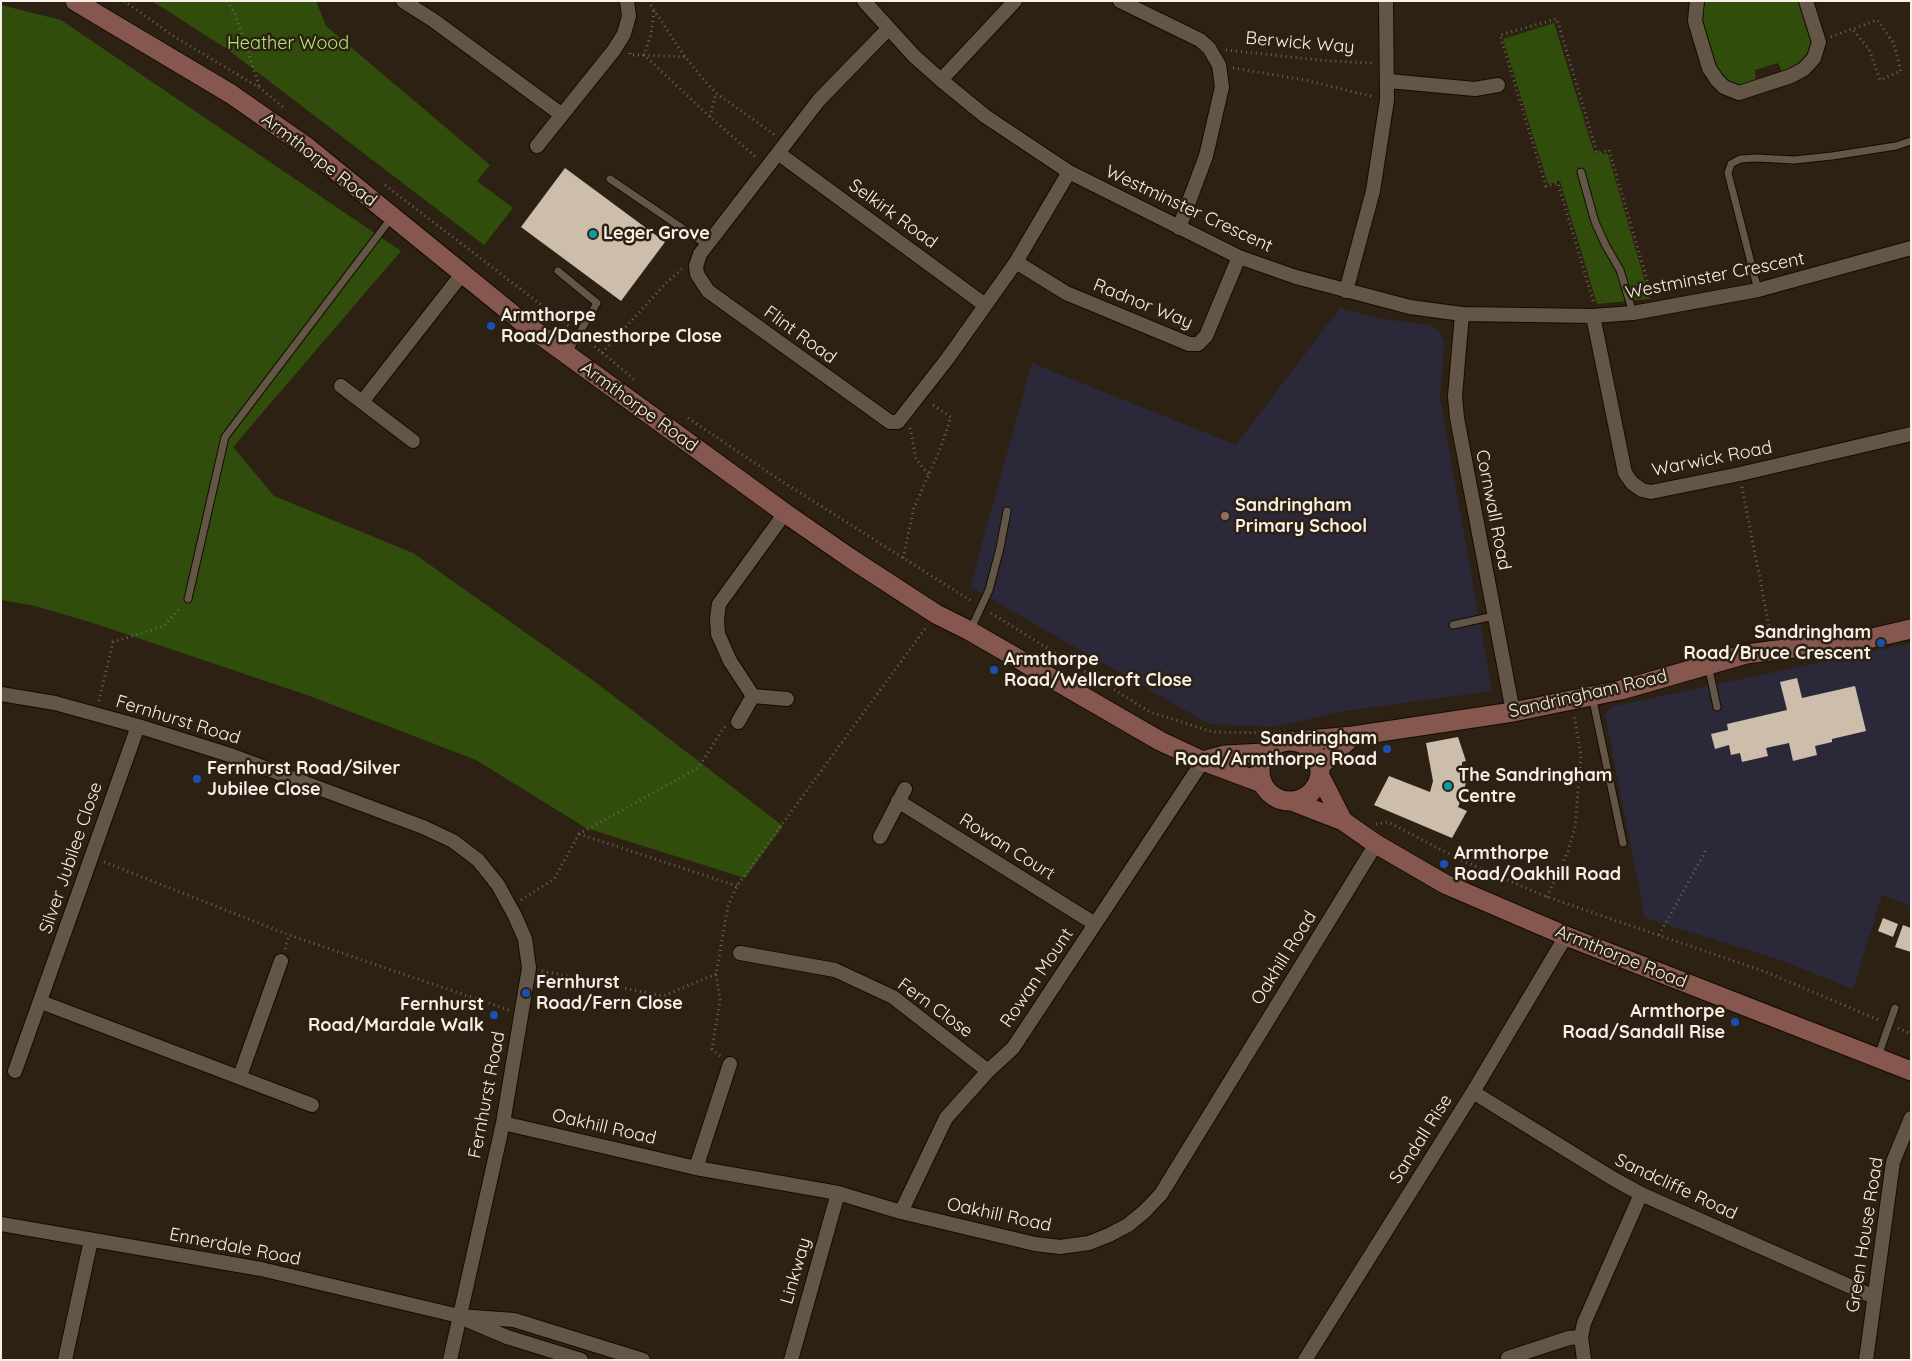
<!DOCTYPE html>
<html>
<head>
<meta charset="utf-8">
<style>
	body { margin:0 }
	#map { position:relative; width:1912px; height:1361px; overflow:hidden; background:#2d2113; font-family:Quicksand,sans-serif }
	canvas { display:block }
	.frame { position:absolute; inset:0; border:2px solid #f8f0e6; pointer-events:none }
</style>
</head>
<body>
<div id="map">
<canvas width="1912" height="1361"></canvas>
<div class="frame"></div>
</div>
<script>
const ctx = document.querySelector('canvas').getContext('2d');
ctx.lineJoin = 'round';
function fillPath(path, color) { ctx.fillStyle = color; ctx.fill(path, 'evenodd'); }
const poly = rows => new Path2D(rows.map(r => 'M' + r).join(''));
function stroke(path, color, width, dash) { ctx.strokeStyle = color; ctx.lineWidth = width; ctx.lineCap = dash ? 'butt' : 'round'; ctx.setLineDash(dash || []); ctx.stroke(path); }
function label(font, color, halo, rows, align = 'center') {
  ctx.font = font + ' Quicksand,sans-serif'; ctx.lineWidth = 5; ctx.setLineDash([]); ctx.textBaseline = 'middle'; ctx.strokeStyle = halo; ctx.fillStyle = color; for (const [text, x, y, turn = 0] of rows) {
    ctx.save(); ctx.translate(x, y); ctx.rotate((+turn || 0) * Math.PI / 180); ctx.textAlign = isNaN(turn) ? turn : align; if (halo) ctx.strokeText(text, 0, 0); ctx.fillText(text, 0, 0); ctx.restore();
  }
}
const education = poly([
	[1340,308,1384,319,1431,325,1440,332,1444,343,1440,399,1492,691,1345,711,1274,727,1209,724,970,587,1032,363,1236,445],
	[1911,643,1911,906,1882,895,1853,989,1783,961,1645,918,1605,715,1610,707]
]);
const green = poly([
	[152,1,316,1,326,26,490,165,477,181,513,208,484,245,227,49],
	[1702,1,1800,1,1811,37,1810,55,1797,68,1788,72,1782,72,1778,63,1755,70,1756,81,1743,87,1734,85,1726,80,1717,69,1702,18],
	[1,5,61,20,401,251,233,447,274,496,413,553,594,681,783,826,745,878,586,828,476,760,307,695,93,623,35,606,1,600],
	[1554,23,1594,152,1608,154,1650,299,1597,304,1560,181,1548,184,1503,39]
]);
const building = poly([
	[565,168,665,242,621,301,521,227],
	[1797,678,1802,698,1855,686,1866,731,1832,739,1832,742,1815,746,1817,755,1793,761,1789,743,1766,748,1768,756,1742,762,1740,753,1731,755,1729,745,1715,749,1711,734,1728,730,1727,724,1787,710,1780,682],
	[1458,737,1466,761,1462,762,1462,775,1467,776,1464,792,1458,807,1467,811,1452,838,1374,805,1389,776,1430,792,1433,781,1426,743],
	[1883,918,1898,924,1893,937,1878,931],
	[1903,925,1911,928,1911,952,1895,947]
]);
const path = poly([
	[124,1,175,37,260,88,283,107],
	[227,1,235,14,260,88],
	[648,1,685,57,704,80,716,93,775,135],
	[654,11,651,35,644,55,685,57],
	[1831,37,1852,29,1877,20,1893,42,1901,71,1880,80,1869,49,1852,29],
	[1226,50,1329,61,1372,63],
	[630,53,630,55,644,55,710,117,757,158],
	[1233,68,1305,80,1374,97],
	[710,117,716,93],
	[385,185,570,327],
	[1593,301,1558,183,1546,186,1500,35,1557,19,1597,153,1609,150,1652,297],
	[587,340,636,381],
	[602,353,667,282,682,269],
	[688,418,783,482,973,602],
	[910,428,916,459,929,475],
	[1742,487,1771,636],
	[903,558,914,508,941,447,951,417,930,403],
	[991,613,1150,712,1213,732,1272,733,1285,731],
	[99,701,113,642,164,626,181,607],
	[1376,824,1388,822,1461,860,1547,897,1766,972,1881,1021],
	[579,834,737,886],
	[104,862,289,935,509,1010],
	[1547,897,1568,851,1575,827,1581,755,1574,715],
	[521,900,554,879,579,834,698,768,725,726],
	[1659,935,1706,850],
	[285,949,289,935],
	[542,971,663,996,716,974],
	[1898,1028,1911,1034],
	[720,1056,712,1049,720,1001,716,974,728,906,737,886,927,626]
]);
const lane = poly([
	[1581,172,1595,222,1606,246,1620,270,1633,313],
	[610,179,707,245],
	[558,271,597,303,567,354],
	[1758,290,1728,173,1731,164,1740,159,1757,158,1794,160,1832,156,1896,146,1911,141],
	[188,599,225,437,392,217],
	[1453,625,1494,616],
	[970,631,989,590,1000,548,1007,511],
	[1708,665,1717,707],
	[1592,696,1623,843],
	[1878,1056,1895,1008]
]);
const street = poly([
	[403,1,433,20,562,115],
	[864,1,914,56,941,80,985,116,1069,172,1239,257,1296,277,1410,307,1462,314,1593,316,1633,313,1758,290,1911,248],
	[1120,1,1200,40,1209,48,1219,65,1222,87,1206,156,1179,228],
	[1697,1,1695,21,1709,68,1717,80,1724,87,1739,93,1791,76,1804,69,1814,58,1819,42,1806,1],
	[888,29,819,100,700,254,696,266,697,274,708,291,890,422,898,422,948,358,1016,262,1069,172],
	[941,80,1015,1],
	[1388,81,1475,89,1498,85],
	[537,146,614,50,624,34,629,16,627,1],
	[778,153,985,305],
	[1016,262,1066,293,1189,344,1198,344,1206,336,1239,257],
	[1346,291,1373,191,1387,100,1386,1],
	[1462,314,1455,396,1457,418,1513,712],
	[1593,316,1625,473,1632,483,1642,490,1651,492,1740,474,1911,434],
	[341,386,413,441],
	[362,402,462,274],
	[1,694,55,703,138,726,233,756,423,827,453,841,478,860,498,885,515,916,525,939,529,968,503,1123,450,1360],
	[753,696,730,661,718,634,717,619,719,604,785,513],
	[738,722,753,696,787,699],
	[898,801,1095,924],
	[880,837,905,789],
	[740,953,835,970,893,997,988,1071],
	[41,1002,312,1105],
	[15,1071,138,726],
	[240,1076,281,961],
	[1473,1092,1612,1178,1641,1194,1874,1297],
	[503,1123,696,1168,838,1193,901,1212,1035,1244,1060,1247,1089,1243,1109,1235,1128,1225,1145,1211,1161,1194,1376,844],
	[696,1168,730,1064],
	[901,1212,946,1118,988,1071,1013,1048,1203,761],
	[1,1224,261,1269,459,1316,514,1320,643,1360],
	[469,1321,507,1337,581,1360],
	[1508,1358,1569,1338,1581,1337],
	[65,1360,91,1240],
	[791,1360,838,1193],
	[1305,1360,1473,1092,1566,936],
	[1584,1360,1581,1337,1584,1323,1641,1194],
	[1866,1360,1893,1162,1911,1118]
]);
const secondary = poly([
	[75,1,231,94,307,147,521,321,785,513,850,558,936,614,970,631,1160,741,1203,761,1262,783],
	'1260 771a30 30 0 1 1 60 0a30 30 0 1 1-60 0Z',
	[1298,741,1353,736,1513,712,1621,690,1746,654,1872,638,1911,629],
	[1203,761,1225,755,1265,753],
	[1320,766,1353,736],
	[1320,776,1343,821],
	[1294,802,1343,821,1376,844,1445,884,1566,936,1911,1071]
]);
const markers = [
	[593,234,5,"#0f9aa8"],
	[491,326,5,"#1a4fb4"],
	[1225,516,5,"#8d6e63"],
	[1881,643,5,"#1a4fb4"],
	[994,670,5,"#1a4fb4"],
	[1387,749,5,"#1a4fb4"],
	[197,779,5,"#1a4fb4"],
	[1448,786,5,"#0f9aa8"],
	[1444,864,5,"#1a4fb4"],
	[526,993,5,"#1a4fb4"],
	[494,1015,5,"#1a4fb4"],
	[1735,1022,5,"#1a4fb4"]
];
const streetNames = [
	["Berwick Way",1300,43,5],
	["Armthorpe Road",319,160,38],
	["Westminster Crescent",1189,209,25],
	["Selkirk Road",893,214,36],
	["Westminster Crescent",1715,276,-11],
	["Radnor Way",1143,304,22],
	["Flint Road",800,335,36],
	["Armthorpe Road",639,407,36],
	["Warwick Road",1712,459,-11],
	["Cornwall Road",1493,510,79],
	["Sandringham Road",1588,694,-13],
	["Fernhurst Road",178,720,17],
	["Rowan Court",1007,847,32],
	["Silver Jubilee Close",71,858,-71],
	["Armthorpe Road",1621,957,22],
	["Oakhill Road",1284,958,-58],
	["Rowan Mount",1037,978,-56],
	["Fern Close",935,1008,36],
	["Fernhurst Road",487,1095,-79],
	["Oakhill Road",604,1127,13],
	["Sandall Rise",1421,1139,-58],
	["Sandcliffe Road",1676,1187,25],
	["Oakhill Road",999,1215,12],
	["Green House Road",1865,1235,-81],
	["Ennerdale Road",235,1247,11],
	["Linkway",796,1271,-74]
];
const parkNames = [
	["Heather Wood",288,44]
];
const poiNames = [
	["Leger Grove",603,234],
	["Armthorpe",501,316],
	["Road/Danesthorpe Close",501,337],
	["Sandringham",1235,506],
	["Primary School",1235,527],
	["Sandringham",1871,633,"right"],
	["Road/Bruce Crescent",1871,654,"right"],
	["Armthorpe",1004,660],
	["Road/Wellcroft Close",1004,681],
	["Sandringham",1377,739,"right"],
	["Road/Armthorpe Road",1377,760,"right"],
	["Fernhurst Road/Silver",207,769],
	["Jubilee Close",207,790],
	["The Sandringham",1458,776],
	["Centre",1458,797],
	["Armthorpe",1454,854],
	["Road/Oakhill Road",1454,875],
	["Fernhurst",536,983],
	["Road/Fern Close",536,1004],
	["Fernhurst",484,1005,"right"],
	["Road/Mardale Walk",484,1026,"right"],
	["Armthorpe",1725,1012,"right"],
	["Road/Sandall Rise",1725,1033,"right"]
];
fillPath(education, '#2b2839');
fillPath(green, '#314d0b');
fillPath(building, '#cdbeac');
stroke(lane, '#150b01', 9);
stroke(street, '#150b01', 16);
stroke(secondary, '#150b01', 21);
stroke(path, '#6e6457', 3, [1, 4]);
stroke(lane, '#635646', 7);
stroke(street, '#635646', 14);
stroke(secondary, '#86574e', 19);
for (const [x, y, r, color] of markers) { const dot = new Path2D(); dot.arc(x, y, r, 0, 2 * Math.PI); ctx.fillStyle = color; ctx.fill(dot); stroke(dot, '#2d2113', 2); }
label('18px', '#f8f0e6', '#2d2113', streetNames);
label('18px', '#b0e875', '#2d2113', parkNames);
label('bold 18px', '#f8f0e6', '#2d2113', poiNames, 'left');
</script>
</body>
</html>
